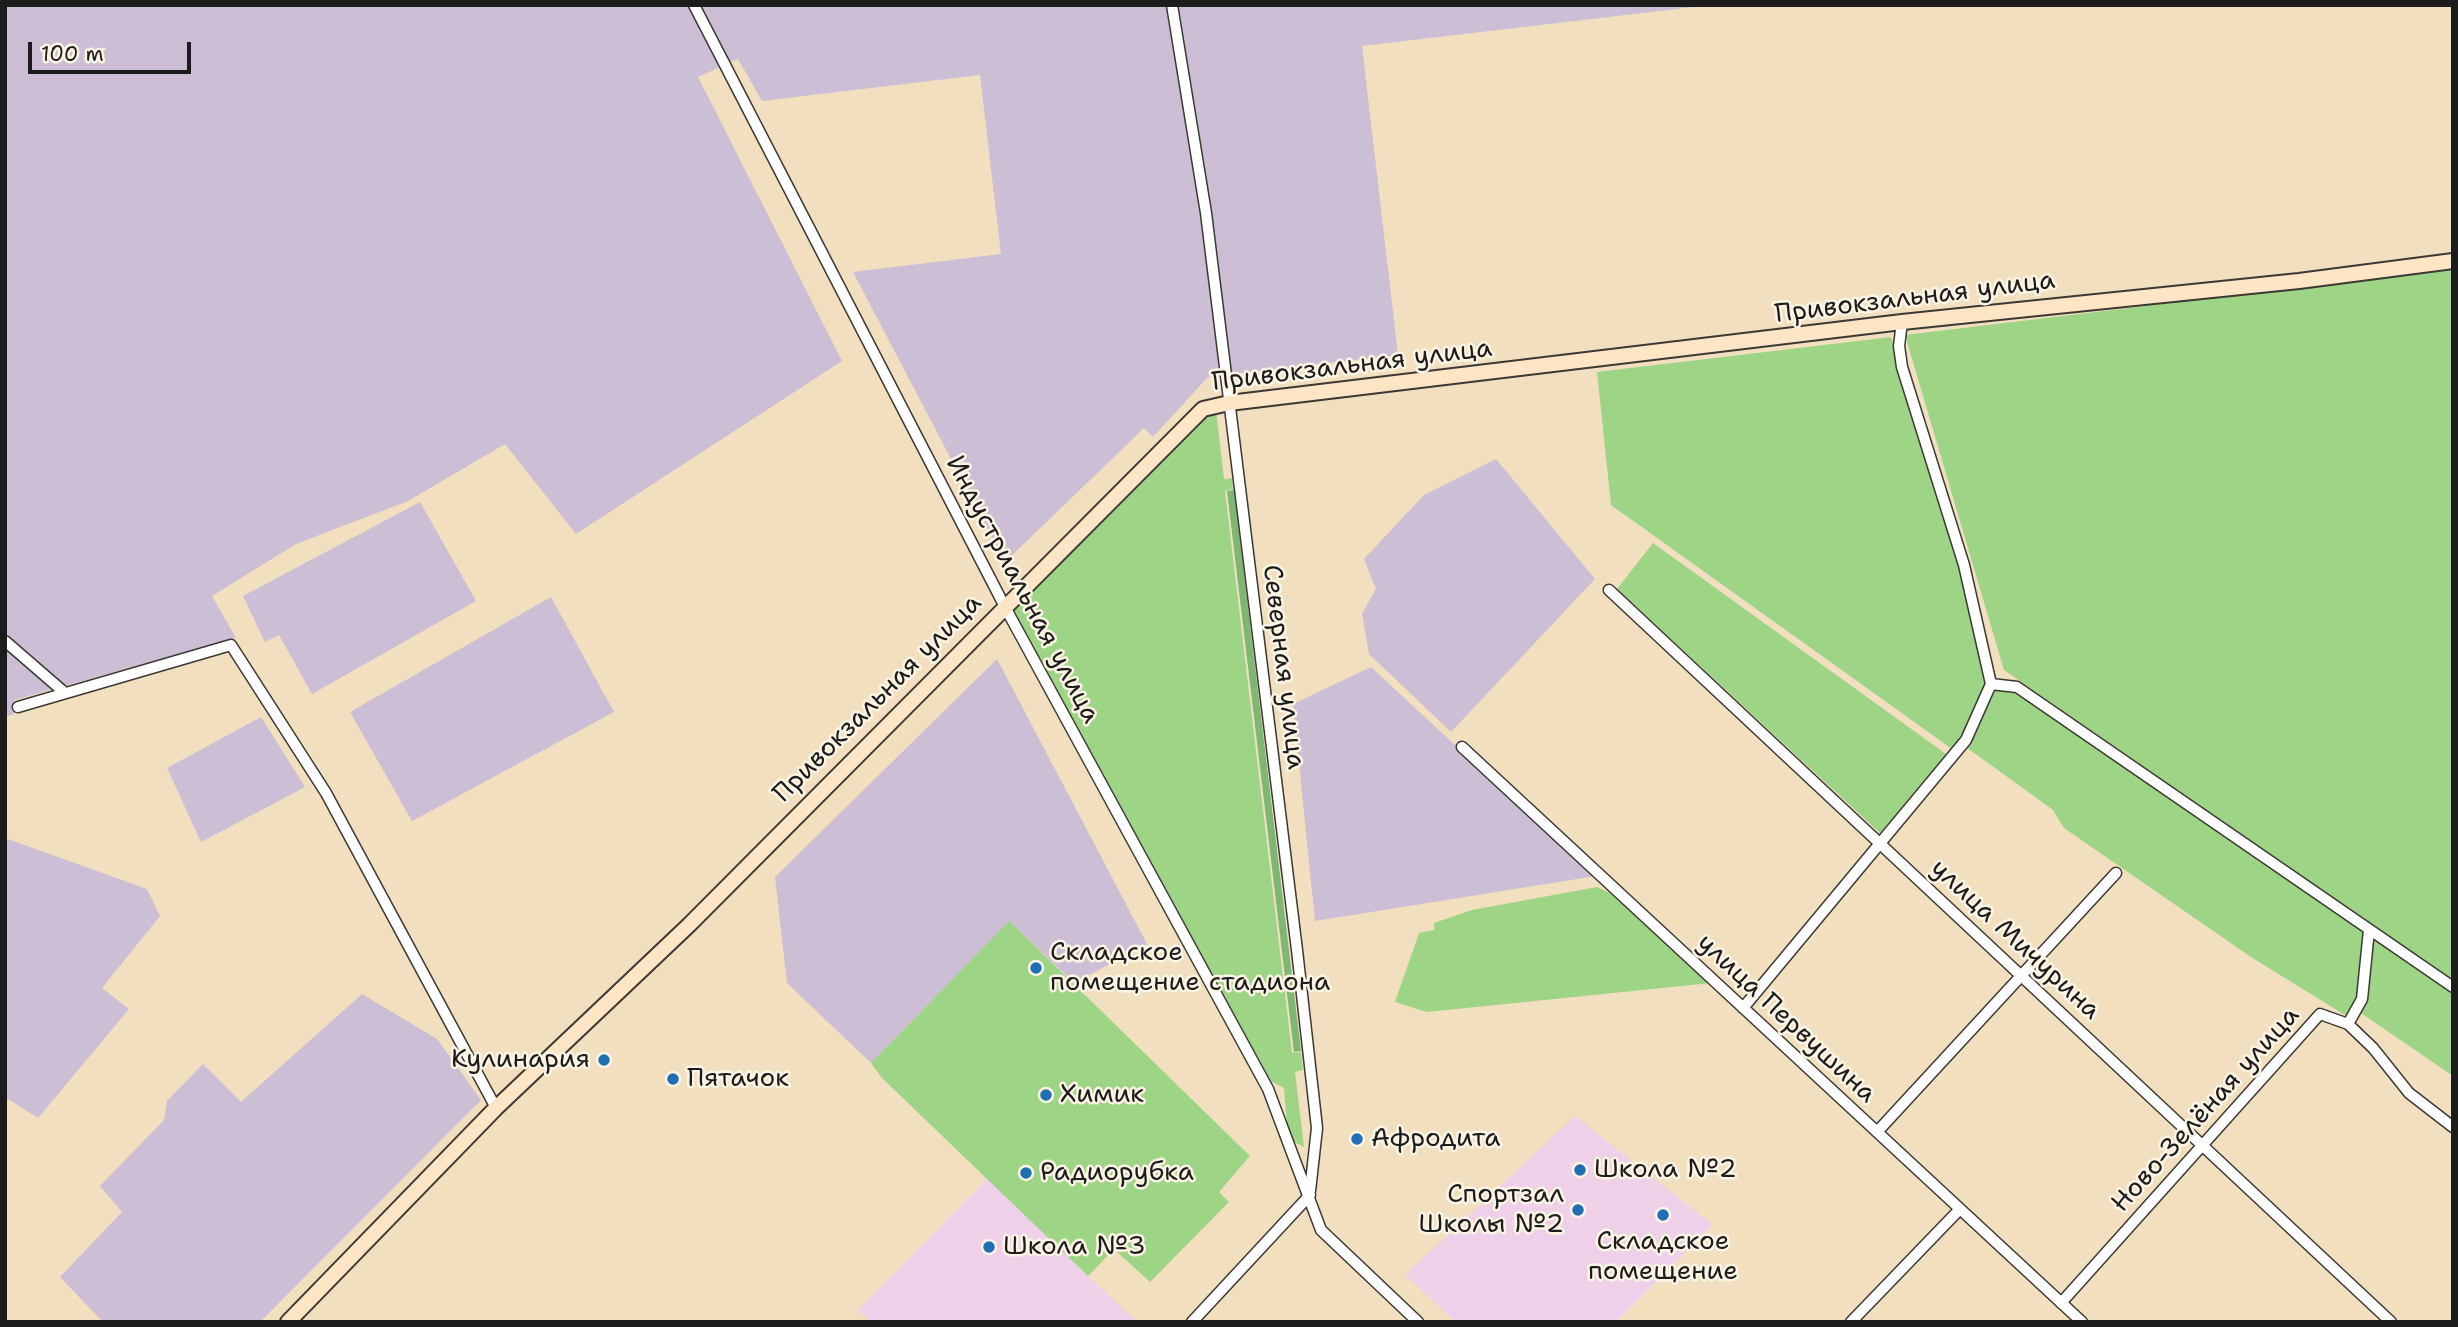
<!DOCTYPE html>
<html>
<head>
<meta charset="utf-8">
<style>
	body { margin:0 }
	#map { position:relative; width:2458px; height:1327px; overflow:hidden; background:#f1dfbf; font-family:"Shantell Sans",sans-serif }
	canvas { display:block }
	.frame { position:absolute; inset:0; border:7px solid #1c1c1c; pointer-events:none }
	.scale { position:absolute; left:28px; top:42px; width:163px; height:32px; box-sizing:border-box; border:4px solid #1c1c1c; border-top:0; padding-left:9px; font-size:21px; line-height:24px; white-space:nowrap; color:#1c1c1c; -webkit-text-stroke:5px #fcf5e5; paint-order:stroke }
</style>
</head>
<body>
<div id="map">
<canvas width="2458" height="1327"></canvas>
<div class="frame"></div>
<div class="scale">100 m</div>
</div>
<script>
const ctx = document.querySelector('canvas').getContext('2d');
ctx.lineJoin = 'round';
function fillPath(path, color) { ctx.fillStyle = color; ctx.fill(path, 'evenodd'); }
const poly = rows => new Path2D(rows.map(r => 'M' + r).join(''));
function stroke(path, color, width, dash) { ctx.strokeStyle = color; ctx.lineWidth = width; ctx.lineCap = dash ? 'butt' : 'round'; ctx.setLineDash(dash || []); ctx.stroke(path); }
function label(font, color, halo, rows, align = 'center') {
  ctx.font = font + ' "Shantell Sans",sans-serif'; ctx.lineWidth = 5; ctx.setLineDash([]); ctx.textBaseline = 'middle'; ctx.strokeStyle = halo; ctx.fillStyle = color; for (const [text, x, y, turn = 0] of rows) {
    ctx.save(); ctx.translate(x, y); ctx.rotate((+turn || 0) * Math.PI / 180); ctx.textAlign = isNaN(turn) ? turn : align; if (halo) ctx.strokeText(text, 0, 0); ctx.fillText(text, 0, 0); ctx.restore();
  }
}
const built = poly([
	[1575,1116,1713,1225,1616,1322,1456,1322,1405,1275],
	[988,1178,1088,1276,1137,1322,871,1322,858,1310]
]);
const industrial = poly([
	[5,5,1711,5,1362,46,1398,355,1208,377,1153,437,1144,428,1005,562,853,272,1001,254,980,75,762,101,738,59,698,77,842,361,576,534,505,444,408,501,296,544,212,596,236,638,14,700,14,714,5,717],
	[1496,459,1595,579,1451,732,1369,654,1362,614,1376,589,1364,559,1424,495],
	[420,502,476,601,312,694,279,635,265,642,243,596],
	[551,597,614,712,412,821,350,712],
	[997,659,1147,944,1074,983,1009,921,871,1063,787,983,775,877],
	[1371,667,1596,876,1315,921,1293,704],
	[261,717,305,787,201,842,167,768],
	[5,838,147,889,160,916,102,988,129,1009,38,1118,8,1099,5,1101],
	[362,994,437,1039,481,1100,260,1322,103,1322,60,1277,122,1212,100,1186,164,1120,167,1101,203,1064,241,1102]
]);
const green = poly([
	[2453,269,2453,980,2004,670,1905,335],
	[1891,337,1961,568,1988,683,1961,738,1952,749,1611,505,1597,372],
	[1216,410,1224,479,1232,478,1233,489,1225,491,1292,1053,1301,1052,1303,1070,1295,1072,1304,1147,1294,1142,1287,1125,1284,1088,1265,1078,1251,1054,1013,609,1203,415],
	[1653,543,1946,754,1880,833,1617,589],
	[1996,689,2013,690,2366,932,2363,980,2355,1009,2345,1015,2251,957,2064,828,2053,810,1966,747],
	[1597,887,1614,895,1711,983,1427,1012,1395,1002,1419,933,1434,930,1434,923,1472,910],
	[1009,921,1250,1156,1219,1192,1229,1202,1150,1282,1114,1249,1088,1276,882,1078,871,1063],
	[2375,937,2453,989,2453,1076,2361,1013]
]);
const forest = poly([
	[1234,490,1301,1051,1294,1052,1227,491]
]);
const street = poly([
	[694,5,1005,607,1268,1089,1321,1230,1418,1322],
	[1172,5,1206,213,1297,950,1317,1128,1310,1191],
	[1609,590,2391,1322],
	[5,641,65,693],
	[1991,684,2017,687,2453,987],
	[18,707,231,645,326,793,496,1108],
	[1462,747,2082,1322],
	[1743,1008,1966,740,1991,684,1964,565,1902,367,1899,346,1902,322],
	[2348,1024,2362,999,2369,930],
	[1877,1132,2116,873],
	[2061,1303,2320,1014,2348,1024,2373,1048,2409,1093,2453,1127],
	[1192,1322,1310,1195],
	[1851,1322,1960,1209]
]);
const secondary = poly([
	[288,1322,496,1108,689,925,1203,409,1229,403,1902,322,2299,281,2453,261]
]);
const markers = [
	[1036,968,7,"#1f6fb2"],
	[604,1060,7,"#1f6fb2"],
	[673,1079,7,"#1f6fb2"],
	[1046,1095,7,"#1f6fb2"],
	[1357,1139,7,"#1f6fb2"],
	[1580,1170,7,"#1f6fb2"],
	[1026,1173,7,"#1f6fb2"],
	[1578,1210,7,"#1f6fb2"],
	[1663,1215,7,"#1f6fb2"],
	[989,1247,7,"#1f6fb2"]
];
const streetNames = [
	["Привокзальная улица",1915,298,-7],
	["Привокзальная улица",1352,366,-7],
	["Индустриальная улица",1022,590,62],
	["Северная улица",1283,667,83],
	["Привокзальная улица",878,699,-45],
	["улица Мичурина",2015,940,43],
	["улица Первушина",1786,1019,43],
	["Ново-Зелёная улица",2206,1110,-48]
];
const poiNames = [
	["Складское",1050,953],
	["помещение стадиона",1050,983],
	["Кулинария",590,1060,"right"],
	["Пятачок",687,1079],
	["Химик",1060,1095],
	["Афродита",1371,1139],
	["Школа №2",1594,1170],
	["Радиорубка",1040,1173],
	["Спортзал",1564,1195,"right"],
	["Школы №2",1564,1225,"right"],
	["Складское",1663,1242,"center"],
	["помещение",1663,1272,"center"],
	["Школа №3",1003,1247]
];
fillPath(built, '#eed0e8');
fillPath(industrial, '#ccbed4');
fillPath(green, '#9ed486');
fillPath(forest, '#7eb673');
stroke(street, '#3c3934', 13);
stroke(secondary, '#3c3934', 18);
stroke(street, '#fff', 10);
stroke(secondary, '#fde5c5', 14);
for (const [x, y, r, color] of markers) { const dot = new Path2D(); dot.arc(x, y, r, 0, 2 * Math.PI); ctx.fillStyle = color; ctx.fill(dot); stroke(dot, '#fcf5e5', 2.5); }
label('26px', '#1c1c1c', '#fcf5e5', streetNames);
label('26px', '#1c1c1c', '#fcf5e5', poiNames, 'left');
</script>
</body>
</html>
